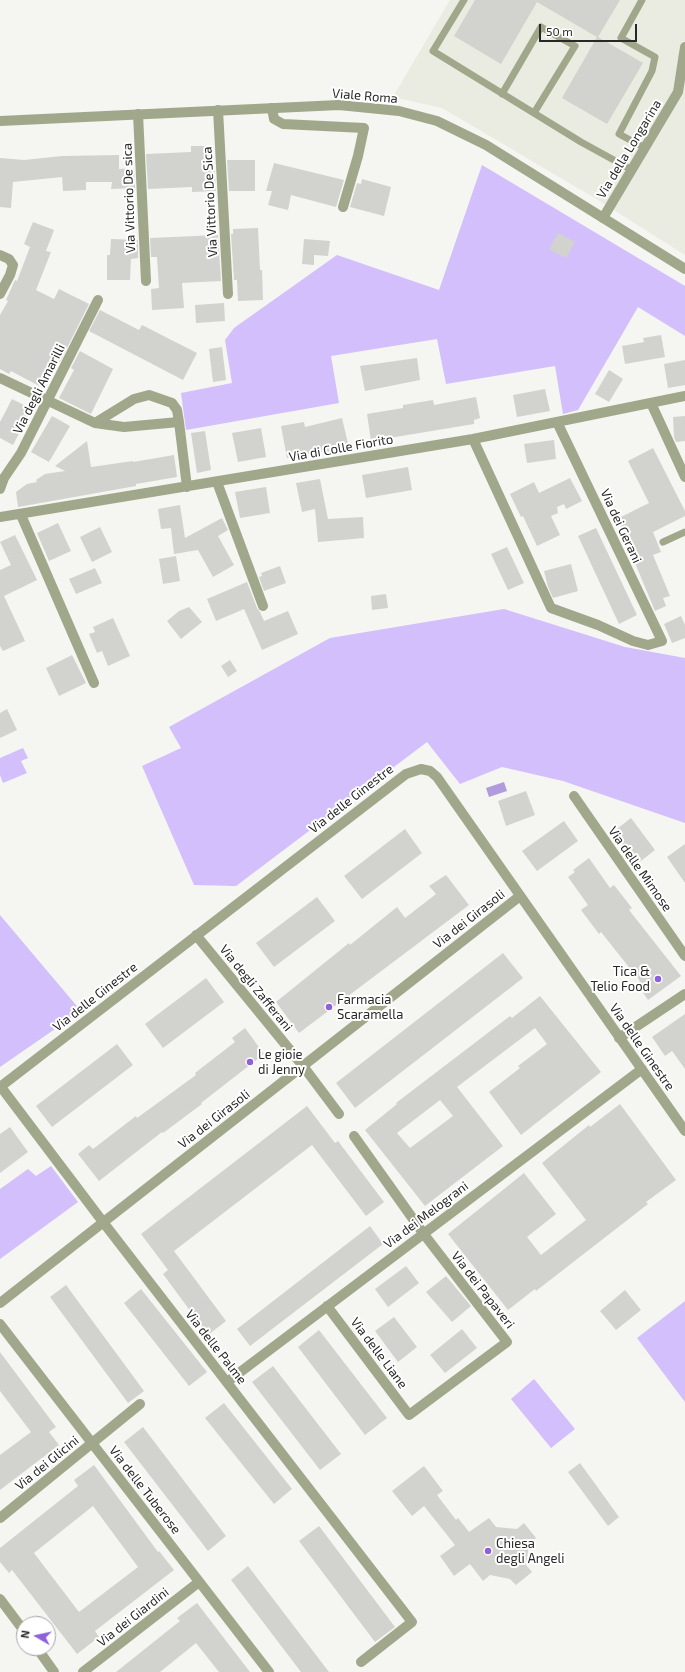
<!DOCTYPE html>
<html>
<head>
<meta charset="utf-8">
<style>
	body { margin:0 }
	#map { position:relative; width:685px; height:1672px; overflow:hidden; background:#f5f5f1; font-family:"Exo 2",sans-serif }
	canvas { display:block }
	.north { position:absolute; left:16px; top:1616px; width:40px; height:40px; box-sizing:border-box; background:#fff; border:1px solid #a9a9a9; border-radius:50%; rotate:279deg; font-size:11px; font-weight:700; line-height:16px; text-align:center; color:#282927 }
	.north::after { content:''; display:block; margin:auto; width:14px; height:18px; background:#8e60da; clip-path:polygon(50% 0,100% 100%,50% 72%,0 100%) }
	.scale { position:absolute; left:539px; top:24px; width:98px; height:18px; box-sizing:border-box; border:2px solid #282927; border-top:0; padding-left:5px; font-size:12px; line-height:14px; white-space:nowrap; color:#282927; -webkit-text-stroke:3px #fff; paint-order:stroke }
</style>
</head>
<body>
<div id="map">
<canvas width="685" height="1672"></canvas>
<div class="north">N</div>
<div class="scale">50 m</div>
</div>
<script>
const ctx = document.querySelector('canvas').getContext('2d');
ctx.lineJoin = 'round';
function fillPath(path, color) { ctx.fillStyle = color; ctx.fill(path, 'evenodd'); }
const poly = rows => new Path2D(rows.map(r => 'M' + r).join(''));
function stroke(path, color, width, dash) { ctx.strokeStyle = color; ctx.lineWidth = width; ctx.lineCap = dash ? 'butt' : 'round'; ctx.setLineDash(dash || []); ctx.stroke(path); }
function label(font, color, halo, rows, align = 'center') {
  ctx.font = font + ' "Exo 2",sans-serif'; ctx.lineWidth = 4; ctx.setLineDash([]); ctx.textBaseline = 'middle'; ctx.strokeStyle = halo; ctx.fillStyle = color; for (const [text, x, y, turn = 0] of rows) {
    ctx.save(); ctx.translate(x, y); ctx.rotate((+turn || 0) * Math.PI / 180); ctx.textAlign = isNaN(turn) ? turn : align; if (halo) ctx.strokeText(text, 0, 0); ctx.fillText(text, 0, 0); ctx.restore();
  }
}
const built = poly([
	[450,0,685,0,685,255,598,200,442,108,393,97]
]);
const green = poly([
	[482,165,685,286,685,336,638,307,578,410,563,414,555,366,446,384,437,339,331,356,339,403,186,430,181,393,232,383,225,340,234,328,337,255,439,290],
	[504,609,625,647,685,658,685,823,563,781,502,767,460,784,427,742,236,886,194,885,142,766,181,748,169,727,330,638],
	[23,748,28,758,21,761,27,773,3,783,0,775,0,758],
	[0,915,81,1011,0,1067],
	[51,1166,78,1202,0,1259,0,1189,28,1169,36,1176],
	[685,1301,685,1402,637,1338],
	[534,1379,575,1429,551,1448,511,1399]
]);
const water = poly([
	[504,782,507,791,489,797,486,788]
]);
const building = poly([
	[475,0,620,0,598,37,643,63,607,124,562,98,597,37,537,2,501,64,454,36],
	[191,146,213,146,216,191,192,192,192,187,148,189,146,154,191,152],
	[119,155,119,169,134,168,135,188,111,189,112,182,86,182,86,190,63,191,62,177,13,182,11,208,0,207,0,158,24,160,62,156],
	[227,160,255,160,255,191,229,191],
	[274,163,344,180,336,207,291,195,288,210,268,205,272,191,266,191],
	[362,179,391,187,384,216,350,207,357,183,361,184],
	[33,222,54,230,46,251,51,252,36,290,54,299,59,289,89,304,60,362,57,361,43,388,11,371,9,374,0,369,0,315,8,301,6,300,15,280,17,281,30,247,24,244],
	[258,228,260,270,262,270,263,300,238,301,237,280,234,280,231,234,233,234,233,229],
	[558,233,575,242,566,258,549,249],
	[218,235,221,281,182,283,184,308,152,310,151,289,159,288,157,257,151,257,150,238],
	[111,239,138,240,138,258,131,259,130,280,107,280,107,255,110,255],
	[304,239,330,241,328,256,314,255,314,265,302,264],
	[224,303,225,321,196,323,195,305],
	[100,310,139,330,142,325,197,353,183,380,89,331],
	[661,335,665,357,625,364,622,346,644,342,643,338],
	[222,347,226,380,213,382,209,349],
	[80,351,113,369,91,414,59,398,74,370,71,368],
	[417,358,420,380,365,391,360,366],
	[685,360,685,385,668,388,664,364],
	[609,370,623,379,609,402,595,394],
	[545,389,550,411,517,417,513,395],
	[476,397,480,418,474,420,474,424,371,441,367,414,403,408,403,405,433,400,434,405],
	[12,399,32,409,13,445,0,438,0,422],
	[52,416,70,426,49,462,31,452],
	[685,416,685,441,676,442,674,437,673,417],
	[342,418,349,448,323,454,323,452,287,458,281,426,304,422,305,427],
	[261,428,266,457,238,462,232,433],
	[205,431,211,470,197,473,191,433],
	[554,440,556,459,527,463,524,444],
	[87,441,91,467,133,461,133,462,174,455,177,477,136,484,136,486,18,507,16,492,27,484,37,482,36,480,45,474,65,471,55,466],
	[653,448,685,511,685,516,653,532,661,552,653,555,670,596,663,598,666,606,655,611,630,551,632,551,617,519,649,503,628,461],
	[408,467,412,490,366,498,362,475],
	[570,478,582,501,566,509,564,504,557,507,558,513,551,516,560,535,537,546,523,516,521,517,510,494,534,482,539,493],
	[320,479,328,519,363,517,364,538,318,542,315,509,302,512,296,483],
	[266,487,270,513,240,518,235,492],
	[180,505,185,538,222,518,228,530,218,536,234,565,213,577,198,550,174,554,171,528,161,529,158,509],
	[58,523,71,551,49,561,37,533],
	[100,527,112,552,92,562,80,537],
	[596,528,637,615,619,624,578,536],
	[15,535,37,580,4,596,25,641,3,651,0,646,0,570,11,565,0,542],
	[507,547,524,583,508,590,491,554],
	[176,556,180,581,163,584,159,559],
	[571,564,578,591,553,598,548,587,544,571],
	[280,566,286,583,264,591,259,577,262,576,261,573],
	[95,568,102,583,76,594,69,579],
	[247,582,257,608,260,612,264,621,288,611,298,634,262,650,244,609,216,621,207,599],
	[386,594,388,608,372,610,371,596],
	[189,607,202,622,181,639,167,621,179,611],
	[681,616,685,625,685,638,672,643,664,624],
	[113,618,130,656,108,666,102,651,97,653,89,634,95,632,93,627],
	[72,655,86,683,59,696,46,668],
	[230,660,237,671,228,677,221,666],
	[7,709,17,730,0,738,0,713],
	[526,791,535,815,506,826,498,801],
	[631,818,655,850,637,864,613,832],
	[564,821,578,841,537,871,522,851],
	[405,829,422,853,362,899,344,876],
	[685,844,685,883,667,857],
	[589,858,610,888,614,885,632,908,629,910,681,976,648,1000,637,983,640,981,601,932,599,934,581,910,588,905,568,877,575,872,573,870],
	[446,875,469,905,299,1033,276,1002,349,943,350,945,397,907,405,918,436,894,429,886],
	[317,897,335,921,274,967,256,943],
	[503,953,523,978,355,1108,336,1083],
	[206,978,224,1002,163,1048,145,1024],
	[540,996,601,1072,521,1135,489,1092,520,1068,518,1066,547,1044,535,1028,457,1087,503,1146,425,1206,365,1130,397,1104,396,1103,510,1016,512,1018],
	[440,1100,453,1116,410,1148,397,1133],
	[685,1014,685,1069,672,1051,665,1056,652,1037],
	[245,1028,264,1054,201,1103,202,1104,163,1133,162,1132,99,1181,78,1154,89,1145,93,1149,136,1116,137,1118,196,1075,195,1073,235,1042,232,1038],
	[117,1044,133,1065,52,1127,36,1106],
	[620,1104,676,1180,646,1202,648,1204,536,1291,535,1289,508,1310,448,1234,524,1173,556,1214,527,1237,541,1255,586,1220,542,1163,589,1125,590,1127],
	[307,1106,335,1143,338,1141,384,1202,366,1216,312,1145,174,1251,226,1321,208,1335,163,1274,168,1270,141,1234],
	[10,1127,28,1152,0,1173,0,1134],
	[370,1226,383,1244,250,1346,237,1329],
	[406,1266,419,1283,388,1307,375,1289],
	[446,1276,471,1306,452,1322,426,1292],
	[66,1285,144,1391,128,1403,50,1297],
	[141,1289,207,1372,189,1386,124,1303],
	[625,1290,641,1310,616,1330,600,1311],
	[394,1317,417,1347,398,1362,375,1331],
	[462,1329,477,1348,445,1373,430,1355],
	[319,1330,387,1418,365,1435,298,1347],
	[0,1352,56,1427,49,1432,59,1445,0,1490,0,1455,31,1432,0,1391],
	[273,1366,341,1454,320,1470,252,1382],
	[224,1403,292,1489,274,1504,205,1418],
	[143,1427,226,1536,208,1551,124,1442],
	[580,1463,619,1517,608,1526,568,1472],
	[94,1465,158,1552,159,1551,174,1570,95,1631,99,1637,77,1654,12,1570,9,1573,0,1562,0,1548,78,1486,74,1480],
	[93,1506,138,1567,79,1612,34,1553],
	[424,1466,443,1491,437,1495,456,1520,458,1518,469,1532,489,1518,496,1527,517,1529,524,1523,536,1538,529,1544,526,1565,532,1572,516,1585,510,1579,490,1575,483,1581,470,1564,454,1576,440,1556,455,1545,424,1506,412,1516,392,1491],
	[319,1526,395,1627,375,1642,299,1541],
	[248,1566,329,1672,301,1672,231,1580],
	[197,1603,250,1672,219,1672,196,1643,160,1672,116,1672,180,1621,177,1618]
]);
const service = poly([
	[464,0,433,51,581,142,632,170],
	[642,0,621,38,655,57,652,71,619,134,645,148],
	[502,94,541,27,575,46,534,113],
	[663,542,685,532]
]);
const minor = poly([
	[272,108,274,119,283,124,364,128,358,156,343,207],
	[218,110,228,294],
	[138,114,146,281],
	[603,218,678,92,685,47],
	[0,255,9,259,13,265,10,275,0,294],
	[0,378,95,423,124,427,179,422,177,410,172,403,149,395,134,399,95,423],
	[651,403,685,477],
	[179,422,187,487],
	[473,439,551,608,598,625,633,641,648,645,662,641,557,422],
	[217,482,263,606],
	[0,489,4,478,21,453,98,300],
	[21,515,94,683],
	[0,517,473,439,685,396],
	[574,796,685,956],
	[196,935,303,1066,339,1114],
	[619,1038,685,994],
	[0,1087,406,774,421,769,430,771,437,777,685,1131],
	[1,1087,103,1222,412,1622,361,1662],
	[0,1303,520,896],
	[327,1306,409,1415,507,1342,423,1233,354,1136],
	[0,1324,269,1672],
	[227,1382,642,1069],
	[0,1518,140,1404],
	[0,1599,24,1631],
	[37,1648,54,1672],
	[83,1672,199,1582]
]);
const tertiary = poly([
	[0,121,339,105,399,111,437,121,486,145,685,269]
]);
const markers = [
	[658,979,4,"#8e60da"],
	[329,1007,4,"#8e60da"],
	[250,1062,4,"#8e60da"],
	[488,1551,4,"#8e60da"]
];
const streetNames = [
	["Viale Roma",365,96,5],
	["Via della Longarina",629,149,-59],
	["Via Vittorio De sica",129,198,-92],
	["Via Vittorio De Sica",210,202,-93],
	["Via degli Amarilli",39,389,-63],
	["Via di Colle Fiorito",341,448,-10],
	["Via dei Gerani",621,526,65],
	["Via delle Ginestre",351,799,-38],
	["Via delle Mimose",640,869,55],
	["Via dei Girasoli",469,919,-38],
	["Via degli Zafferani",256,988,51],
	["Via delle Ginestre",95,997,-38],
	["Via delle Ginestre",642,1047,55],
	["Via dei Girasoli",214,1119,-38],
	["Via dei Melograni",426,1215,-37],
	["Via dei Papaveri",483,1290,52],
	["Via delle Palme",216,1347,52],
	["Via delle Liane",379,1353,53],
	["Via dei Glicini",47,1463,-39],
	["Via delle Tuberose",145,1490,52],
	["Via dei Giardini",133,1617,-38]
];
const poiNames = [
	["Tica &",650,972,"right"],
	["Telio Food",650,987,"right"],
	["Farmacia",337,1000],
	["Scaramella",337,1015],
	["Le gioie",258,1055],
	["di Jenny",258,1070],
	["Chiesa",496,1544],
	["degli Angeli",496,1559]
];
fillPath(built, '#eaece1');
fillPath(green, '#d2bffc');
fillPath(water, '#b09cdc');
fillPath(building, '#d2d3cf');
stroke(service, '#a1a78a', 7);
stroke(minor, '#a1a78a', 10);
stroke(tertiary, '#a1a78a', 10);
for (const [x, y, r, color] of markers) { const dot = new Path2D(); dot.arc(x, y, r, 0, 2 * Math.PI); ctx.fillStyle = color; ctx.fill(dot); stroke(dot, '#fff', 1.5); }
label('13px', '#282927', '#fff', streetNames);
label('13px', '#282927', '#fff', poiNames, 'left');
</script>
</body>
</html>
